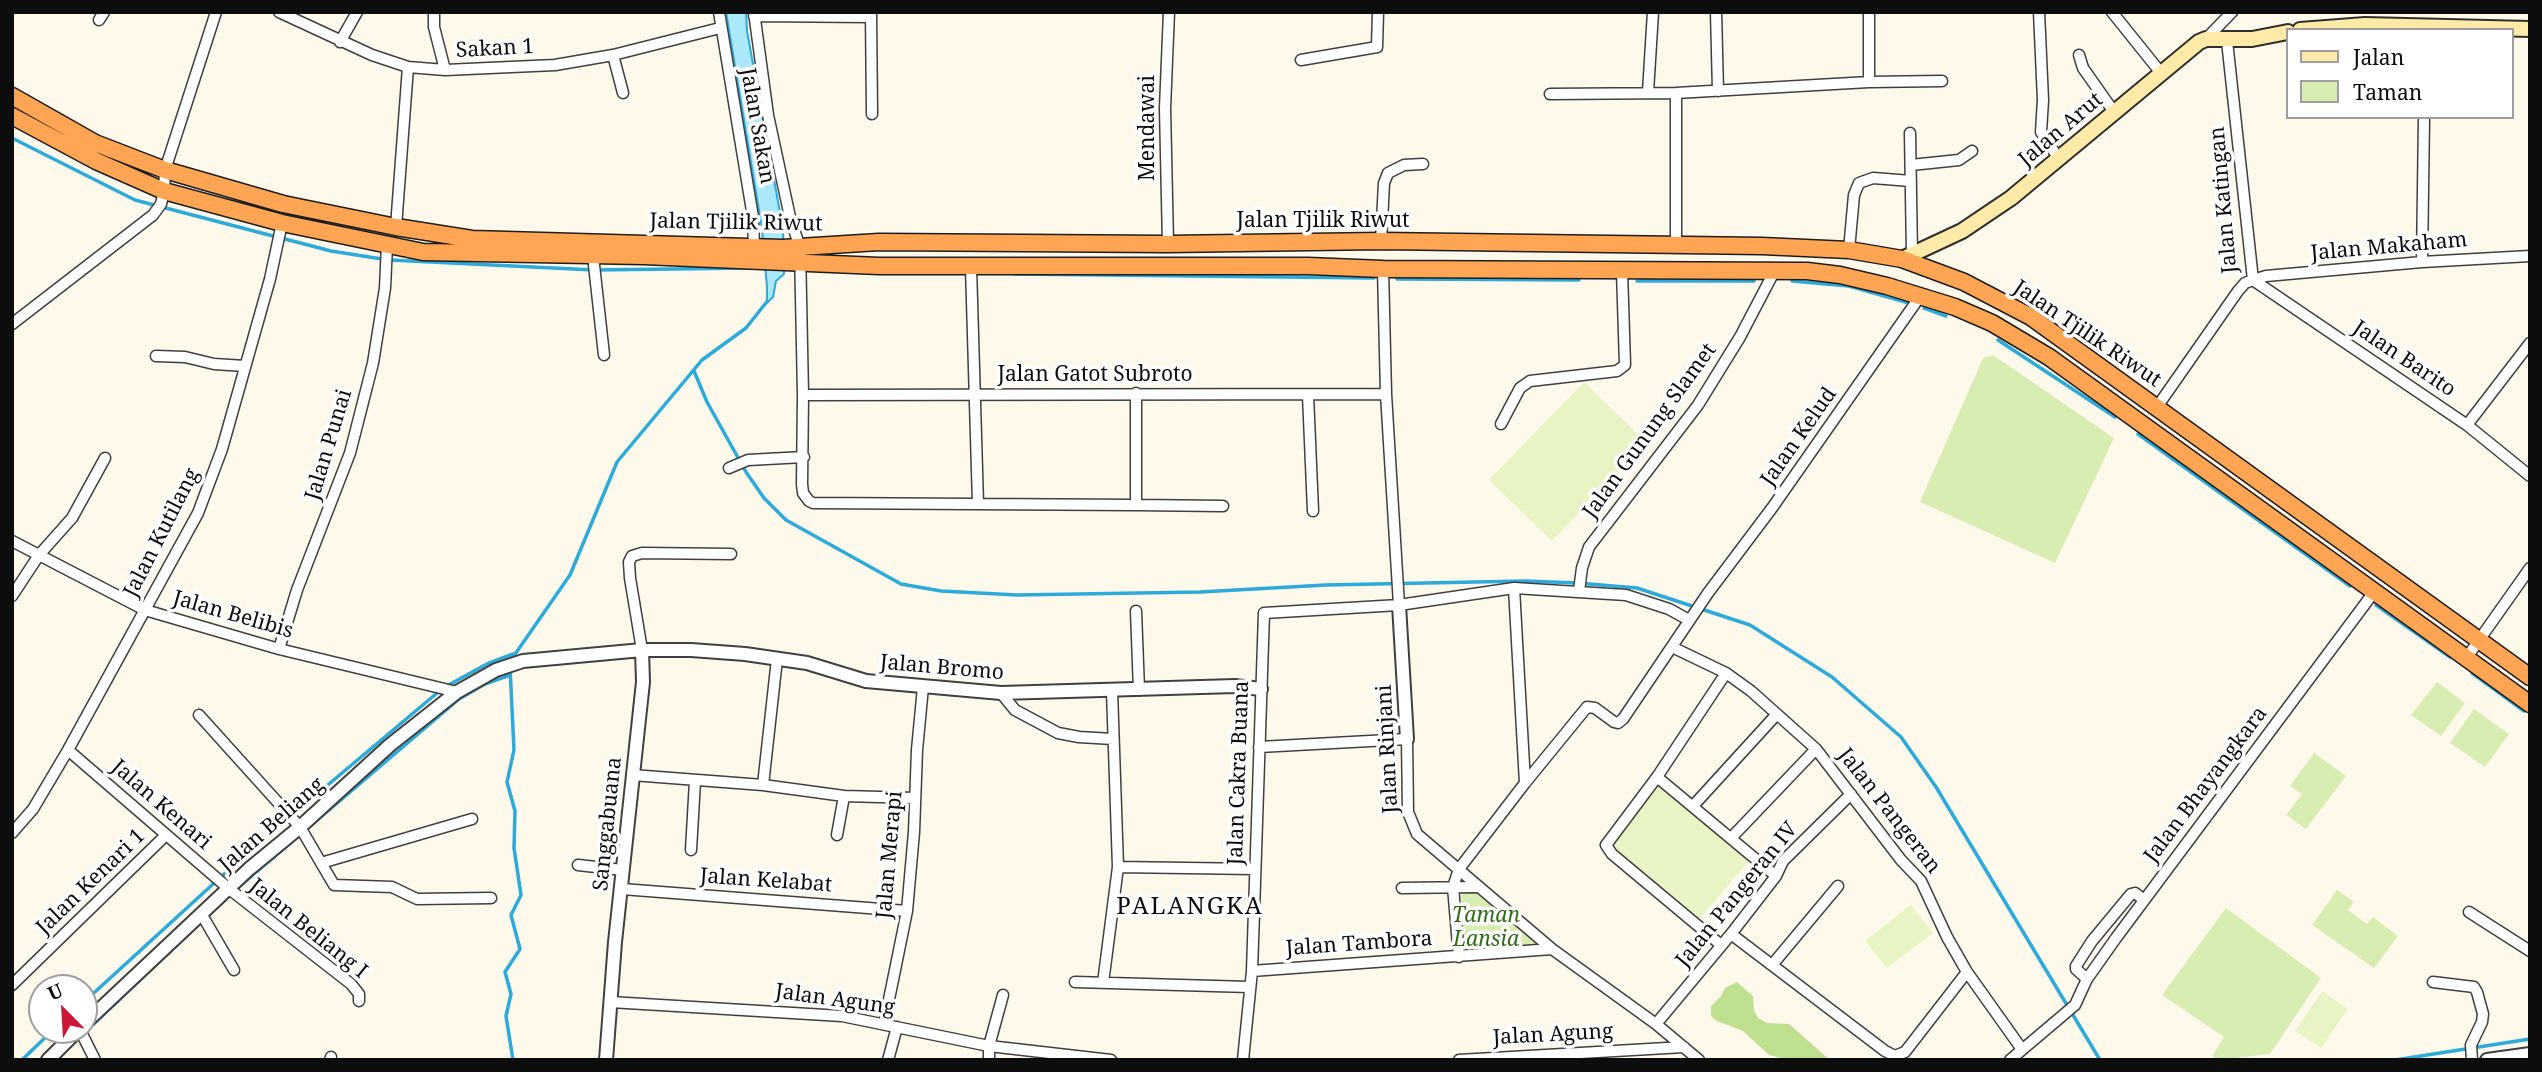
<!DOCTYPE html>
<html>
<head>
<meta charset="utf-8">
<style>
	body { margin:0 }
	#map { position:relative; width:2542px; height:1072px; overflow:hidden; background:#fff9ec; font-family:"Noto Serif",serif }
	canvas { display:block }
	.frame { position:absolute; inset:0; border:14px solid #0d0d0d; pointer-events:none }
	.legend { position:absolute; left:2286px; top:28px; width:228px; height:91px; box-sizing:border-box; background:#fff; border:2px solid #9e9e9e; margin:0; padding:9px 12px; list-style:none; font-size:21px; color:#0d0d0d }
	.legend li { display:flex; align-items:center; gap:14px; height:35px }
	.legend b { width:35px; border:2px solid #9e9e9e }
	.north { position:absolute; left:28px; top:974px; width:70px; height:70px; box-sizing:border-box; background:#fff; border:2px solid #9e9e9e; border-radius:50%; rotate:336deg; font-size:19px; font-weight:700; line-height:28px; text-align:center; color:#0d0d0d }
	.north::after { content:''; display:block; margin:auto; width:24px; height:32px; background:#ca1836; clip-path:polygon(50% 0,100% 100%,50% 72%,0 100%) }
</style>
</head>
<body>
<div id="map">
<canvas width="2542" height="1072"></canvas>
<div class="frame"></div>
<ul class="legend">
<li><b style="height:9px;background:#ffeaa7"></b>Jalan</li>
<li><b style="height:19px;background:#d8edb2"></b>Taman</li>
</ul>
<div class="north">U</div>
</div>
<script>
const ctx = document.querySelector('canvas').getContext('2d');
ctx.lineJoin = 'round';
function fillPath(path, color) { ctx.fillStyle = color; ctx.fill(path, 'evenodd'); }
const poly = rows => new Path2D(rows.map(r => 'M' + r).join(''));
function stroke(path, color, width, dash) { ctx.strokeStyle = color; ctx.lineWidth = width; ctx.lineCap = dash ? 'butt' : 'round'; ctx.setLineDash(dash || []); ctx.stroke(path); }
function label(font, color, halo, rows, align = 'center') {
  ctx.font = font + ' "Noto Serif",serif'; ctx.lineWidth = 7; ctx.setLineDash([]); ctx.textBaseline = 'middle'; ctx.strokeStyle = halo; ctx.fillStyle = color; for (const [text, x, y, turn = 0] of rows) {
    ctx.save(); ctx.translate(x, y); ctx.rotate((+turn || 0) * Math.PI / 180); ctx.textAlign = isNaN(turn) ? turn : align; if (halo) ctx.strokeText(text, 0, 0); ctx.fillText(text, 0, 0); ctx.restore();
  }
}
const green = poly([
	[1993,355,2114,438,2055,563,1920,502,1983,358],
	[2437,682,2465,703,2441,736,2411,715],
	[2474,709,2509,734,2485,767,2450,743],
	[2314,753,2346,776,2306,829,2286,815,2302,794,2290,786],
	[2337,890,2354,902,2348,910,2367,924,2373,917,2398,936,2374,968,2312,925],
	[1474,891,1535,941,1536,943,1532,947,1469,952,1464,942,1461,896,1465,892],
	[2226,908,2321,978,2270,1054,2218,1060,2212,1056,2224,1037,2162,995]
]);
const forest = poly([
	[1737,982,1753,996,1754,1010,1758,1018,1767,1023,1789,1024,1830,1060,1789,1060,1769,1055,1743,1031,1717,1021,1711,1016,1711,1006,1721,996,1725,988]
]);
const pitch = poly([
	[1584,382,1647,443,1552,541,1489,480],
	[1660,785,1750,859,1698,921,1608,847],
	[1911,905,1933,933,1887,968,1865,941],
	[2322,991,2348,1009,2321,1048,2295,1031]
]);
const water = poly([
	[726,12,746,12,747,31,783,229,784,274,776,281,773,297,763,307,767,300,767,287,762,229,726,12]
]);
const stream = poly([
	[12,138,135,200,273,236],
	[285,239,331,251,382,259],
	[390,260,594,270,751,268],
	[1014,274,1374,278],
	[1397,279,1579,280],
	[1637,281,1754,281],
	[1792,281,1849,286,1909,303],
	[1924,308,1946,316],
	[1998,340,2115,417],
	[694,371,707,402,746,472,764,498,786,520,901,584,941,591,1017,595,1200,592,1326,585,1525,581,1577,583,1637,588,1750,625,1832,677,1901,737,1936,787,2100,1060],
	[2138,434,2350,586],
	[2376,605,2450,657],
	[511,660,570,575,617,462,702,360,746,328,765,304],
	[510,667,514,750,507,782,515,811,514,848,521,895,511,915,520,949,505,972,511,994,506,1016,513,1060],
	[2472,673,2524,711],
	[84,1002,247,853,443,688,487,664,513,654],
	[83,1034,233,892,459,699,485,684,510,675],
	[22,1060,53,1030],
	[2395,1060,2530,1039]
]);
const minor = poly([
	[279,12,372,55,408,67,445,70,555,65,613,55,720,28],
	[434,12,434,27,445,70],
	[719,12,753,217,754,248],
	[754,12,768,115,790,217,800,248,803,395,802,484,803,493,809,501,813,503,1136,505,1136,393],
	[1716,12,1718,91],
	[1869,12,1869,82],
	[2039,12,2043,100,2041,132,2059,159],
	[2112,12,2161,73],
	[871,13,872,114],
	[754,16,871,17],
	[99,20,104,12],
	[2206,39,2232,12],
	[2227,41,2253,280],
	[340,42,357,12],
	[613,55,623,93],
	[2079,55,2083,68,2114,112],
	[1301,60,1377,47,1378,12],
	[1648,92,1653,12],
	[1550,94,1676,93,1869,82,1942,81],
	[1910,133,1912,255],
	[1911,165,1959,160,1972,151],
	[396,227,408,67],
	[1381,241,1384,183,1388,173,1404,165,1423,164],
	[1168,244,1165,108,1169,12],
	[1676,245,1676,93],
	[1849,250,1854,195,1859,183,1873,178,1911,181],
	[593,256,604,355],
	[2422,262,2424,117],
	[971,267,978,504],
	[1383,269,1386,394,1399,605],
	[2253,280,2467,425,2530,476],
	[12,324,153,215,161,204,164,191,165,170,216,12],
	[156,356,185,357,214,364,245,366],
	[803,395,1386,394],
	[1308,395,1313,511],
	[2157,407,2238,291,2245,283,2253,280,2266,276,2422,262,2530,256],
	[1501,424,1520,388,1530,381,1617,371,1625,365,1622,271],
	[2467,425,2530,343],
	[729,468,748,460,804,457],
	[1136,505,1223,506],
	[12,541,145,610,279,649,457,692],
	[1514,588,1525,783],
	[1579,591,1582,568,1589,547,1698,405,1740,337,1774,272],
	[12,596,39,555,72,518,105,458],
	[1136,611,1139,690],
	[1672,647,1726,673,1751,691,1816,749,1901,860,1921,881,1947,937,1967,972,2021,1048],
	[279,649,297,590,350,453,373,363,385,288,387,245],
	[642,650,630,578,629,562,632,556,642,553,731,554],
	[2465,660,2530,568],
	[1001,693,1015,710,1058,733,1079,737,1113,739],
	[199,715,300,827,334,885,392,887,417,899,491,898],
	[1259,747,1407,739,1408,812,1417,834,1552,949,1656,1024,1699,1060],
	[68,750,228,888,351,984,359,994,359,1001],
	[632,775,763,785,844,796,915,798],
	[1657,777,1776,876],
	[763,785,777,659],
	[1693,806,1777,714],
	[12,833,33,809,68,750,198,513,222,449,270,279,282,223],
	[837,835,844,796],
	[1732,837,1816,749],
	[691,850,695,781],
	[321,863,472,819],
	[578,865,623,870],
	[1118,867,1254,869],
	[1402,888,1477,887],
	[622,889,907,911],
	[2469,912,2530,951],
	[202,915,234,970],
	[1731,934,1885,1051,1895,1056,1905,1052,1967,972],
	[1721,945,1612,854,1606,845,1657,777,1726,673],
	[1459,957,1453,887,1459,869,1525,783,1587,707,1595,708,1614,722,1618,723,1623,719,1708,593,1772,508,1921,295],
	[1772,965,1838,886],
	[1252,971,1552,949],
	[2087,979,2076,969,2076,966,2092,941,2131,894,2135,893,2144,900],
	[1075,982,1249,987],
	[2433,982,2474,987,2477,992,2483,1014,2482,1022,2471,1045,2472,1060],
	[1103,983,1118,867,1112,691],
	[12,985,166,835],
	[610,1002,842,1016,989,1046,1111,1060],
	[884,1024,907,911,914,832,917,750,923,687],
	[1656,1024,1731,934,1776,876,1783,861,1851,794],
	[80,1030,95,1060],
	[330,1060,331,1057],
	[888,1060,897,1027],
	[989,1060,989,1046,1003,995],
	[1243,1060,1252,971,1264,613,1399,605,1514,588,1626,595,1669,609,1689,620],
	[1459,1060,1684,1047],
	[2010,1060,2075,1005,2087,979,2116,938,2374,592]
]);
const tertiary = poly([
	[1399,605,1407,739],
	[84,1024,249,869,300,827,390,745,457,692,496,670,523,661,642,650,691,650,745,654,807,663,866,681,1001,693,1235,686,1261,689],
	[48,1060,78,1030],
	[606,1060,615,942,643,682,642,650],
	[2487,1060,2530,1054]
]);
const secondary = poly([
	[2300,30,2365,25,2530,29],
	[1902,259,1962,231,2011,198,2199,42,2206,39,2252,39,2288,32]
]);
const trunk = poly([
	[12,96,95,143,165,170,283,204,396,227,472,239,783,248,879,242,1168,244,1381,241,1762,246,1849,250,1902,259,1964,282,2031,317,2530,677],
	[12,116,96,161,164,191,282,223,423,252,644,256,879,266,1308,266,1383,269,1807,271,1840,275,1887,286,1955,307,1992,323,2049,357,2530,704]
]);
const streetNames = [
	["Sakan 1",495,49,-3],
	["Jalan Sakan",757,126,80],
	["Mendawai",1148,128,-90],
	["Jalan Arut",2061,130,-40],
	["Jalan Katingan",2224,200,-95],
	["Jalan Tjilik Riwut",1323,221],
	["Jalan Tjilik Riwut",736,223,1],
	["Jalan Makaham",2389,247,-5],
	["Jalan Tjilik Riwut",2087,334,34],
	["Jalan Barito",2404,359,34],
	["Jalan Gatot Subroto",1095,375],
	["Jalan Gunung Slamet",1650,431,-54],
	["Jalan Kelud",1799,437,-55],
	["Jalan Punai",329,445,-73],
	["Jalan Kutilang",162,533,-63],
	["Jalan Belibis",233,615,16],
	["Jalan Bromo",942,668,5],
	["Jalan Rinjani",1388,749,-93],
	["Jalan Cakra Buana",1239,773,-88],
	["Jalan Bhayangkara",2206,785,-53],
	["Jalan Kenari",161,805,41],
	["Jalan Pangeran",1889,811,52],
	["Sanggabuana",608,824,-84],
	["Jalan Beliang",272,825,-41],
	["Jalan Merapi",890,855,-85],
	["Jalan Kelabat",766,881,4],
	["Jalan Kenari 1",91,882,-44],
	["Jalan Pangeran IV",1737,895,-51],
	["Jalan Beliang I",308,929,39],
	["Jalan Tambora",1359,944,-4],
	["Jalan Agung",835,1000,8],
	["Jalan Agung",1553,1035,-3]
];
const parkNames = [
	["Taman",1486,916],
	["Lansia",1486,940]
];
const quarterNames = [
	["PALANGKA",1190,907]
];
fillPath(green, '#d8edb2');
fillPath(forest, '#bee090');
fillPath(pitch, '#e9f4c5');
fillPath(water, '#abe8fc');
stroke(water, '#2caada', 2);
stroke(stream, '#2caada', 3.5);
stroke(minor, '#404040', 13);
stroke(tertiary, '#404040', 16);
stroke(secondary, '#2f2f2f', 18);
stroke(trunk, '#1e1e1e', 19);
stroke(minor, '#fff', 10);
stroke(tertiary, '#fff', 12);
stroke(secondary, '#ffeaa7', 14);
stroke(trunk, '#ffa553', 16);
label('21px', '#0d0d0d', '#fff', streetNames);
label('italic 21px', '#336a17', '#fff', parkNames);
ctx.letterSpacing = '2px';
label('24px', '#0d0d0d', '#fff', quarterNames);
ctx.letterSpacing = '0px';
</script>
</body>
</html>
